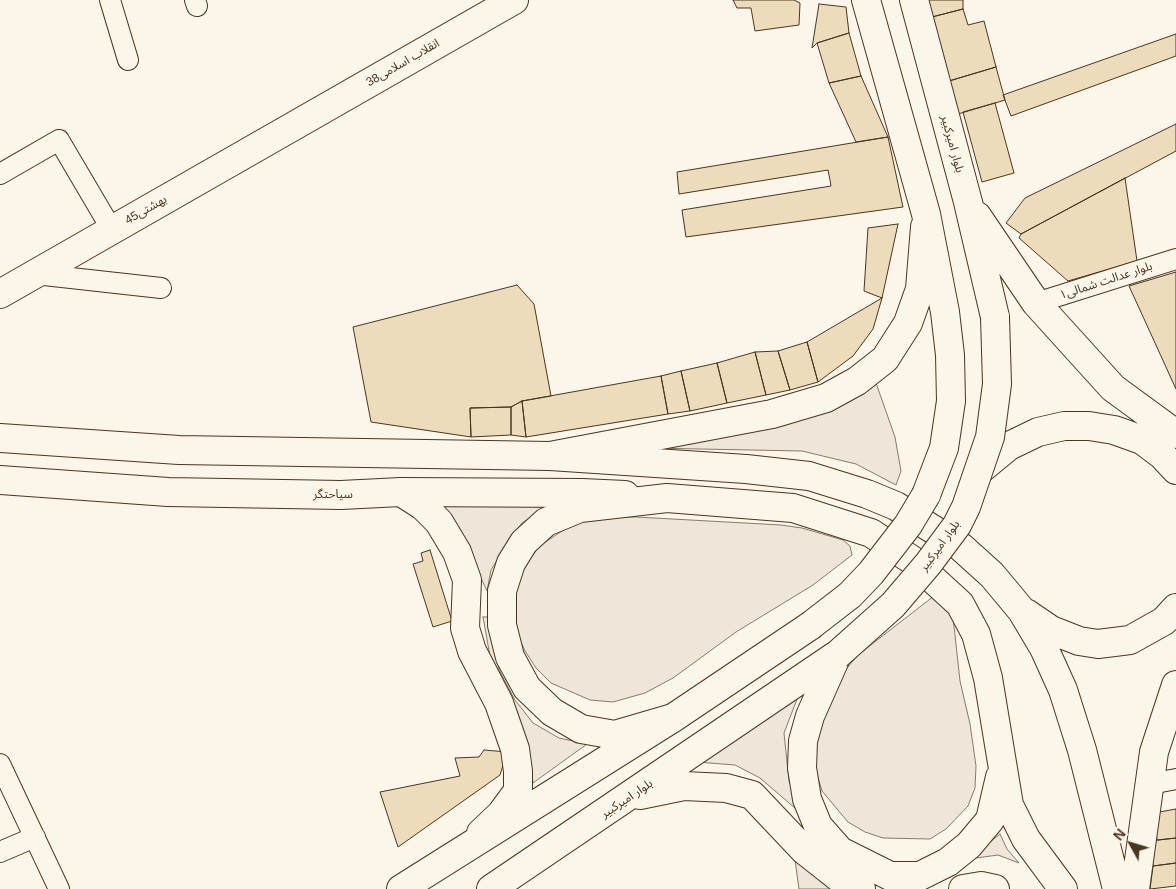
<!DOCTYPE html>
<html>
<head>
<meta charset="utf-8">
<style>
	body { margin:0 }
	#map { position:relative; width:1176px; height:889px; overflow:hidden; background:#fbf6e9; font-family:Arial,sans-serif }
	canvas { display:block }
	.north { position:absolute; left:1106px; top:819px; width:50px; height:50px; -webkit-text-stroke:4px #fbf6e9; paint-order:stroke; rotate:309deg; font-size:14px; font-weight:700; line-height:20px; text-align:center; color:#4a3520 }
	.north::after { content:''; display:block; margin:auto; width:18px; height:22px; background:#4a3520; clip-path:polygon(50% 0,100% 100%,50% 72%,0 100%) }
</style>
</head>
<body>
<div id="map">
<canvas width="1176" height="889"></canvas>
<div class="north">N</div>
</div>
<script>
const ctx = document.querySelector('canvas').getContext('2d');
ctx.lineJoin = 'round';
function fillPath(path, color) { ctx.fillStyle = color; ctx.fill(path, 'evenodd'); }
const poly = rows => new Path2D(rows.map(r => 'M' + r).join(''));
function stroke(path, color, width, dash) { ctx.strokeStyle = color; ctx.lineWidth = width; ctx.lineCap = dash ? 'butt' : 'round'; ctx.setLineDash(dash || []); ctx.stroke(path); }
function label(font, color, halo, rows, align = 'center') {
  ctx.font = font + ' Arial,"Noto Sans Arabic",sans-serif'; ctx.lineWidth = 4; ctx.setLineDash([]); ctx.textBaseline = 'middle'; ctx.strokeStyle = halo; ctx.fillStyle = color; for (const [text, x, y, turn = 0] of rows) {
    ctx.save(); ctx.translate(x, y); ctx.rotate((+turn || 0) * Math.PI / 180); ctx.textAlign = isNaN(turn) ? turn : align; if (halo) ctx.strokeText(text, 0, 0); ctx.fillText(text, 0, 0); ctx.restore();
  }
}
const green = poly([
	[876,383,895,437,901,471,896,485,856,464,802,451,648,448,876,383],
	[552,503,522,523,511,537,491,570,487,591,468,550,440,505,552,503],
	[590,517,636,517,781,525,802,528,843,540,850,546,852,555,813,585,736,632,673,678,645,693,613,702,590,700,551,683,536,668,525,651,516,631,514,585,527,561,541,545,568,527,590,517],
	[934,596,953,617,960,681,970,724,976,766,975,788,968,806,946,829,930,839,883,838,865,832,848,822,822,791,815,768,814,745,832,686,858,655,934,596],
	[483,617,492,617,499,670,515,700,533,723,559,738,587,744,533,783,530,757,522,731,493,673,483,617],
	[799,694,784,733,789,781,803,815,760,778,735,765,697,762,799,694],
	[1000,834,1007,849,1019,863,998,855,969,859,1000,834],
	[795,860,835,889,799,889,795,860]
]);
const building = poly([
	[733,0,794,0,800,3,799,25,755,31,751,8,737,8,733,0],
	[926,0,963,0,963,9,932,17,926,0],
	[819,4,846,7,849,33,817,43,812,48,819,4],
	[963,9,968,25,984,21,996,67,949,81,932,17,963,9],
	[849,33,861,76,829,83,817,43,849,33],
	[1176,34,1176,56,1011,116,1003,95,1176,34],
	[996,67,1005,100,958,114,949,81,996,67],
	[861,76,888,137,856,142,829,83,861,76],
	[995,103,1014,173,982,182,963,112,995,103],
	[1176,124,1176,151,1021,234,1006,223,1025,198,1176,124],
	[888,137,903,207,686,237,682,210,831,186,830,180,828,170,679,194,677,172,888,137],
	[1125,178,1137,261,1068,281,1019,238,1021,234,1125,178],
	[898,224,882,298,864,291,868,228,898,224],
	[1176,272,1176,389,1129,286,1176,272],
	[517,285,534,304,551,396,522,401,511,407,470,408,471,437,371,422,353,327,517,285],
	[882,298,873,329,853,356,818,382,807,342,882,298],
	[807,342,818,382,790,390,778,351,807,342],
	[778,351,790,390,766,395,755,352,778,351],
	[755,352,766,395,727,403,717,363,755,352],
	[717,363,727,403,690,411,681,371,717,363],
	[681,371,690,411,668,414,661,376,681,371],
	[661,376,668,414,526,437,522,401,661,376],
	[522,401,526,437,511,435,511,407,522,401],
	[511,407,511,435,471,437,470,408,511,407],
	[430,550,452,621,433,627,413,564,423,561,421,553,430,550],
	[484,750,507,752,500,775,398,847,380,792,460,776,455,758,479,757,484,750],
	[1176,809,1176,838,1157,840,1154,813,1176,809],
	[1176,838,1176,863,1153,866,1150,841,1176,838],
	[1176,863,1176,886,1150,889,1153,866,1176,863]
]);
const street = poly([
	[110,0,128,60],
	[195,0,197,6],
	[0,174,59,140,112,230],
	[35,274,161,288],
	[1036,303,1176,259],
	[0,764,59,889],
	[1150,784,1176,779],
	[0,852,35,837]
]);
const secondary = poly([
	[0,294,514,0],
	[0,438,179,450,550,456,772,414,826,398,857,381,885,359,908,323,920,289,925,227],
	[0,480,168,492,341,495,401,492,582,493,625,495],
	[401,492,423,506,439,522,457,552,467,580,465,628,472,651,499,703,515,749,518,771,518,791,501,814,481,833]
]);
const primary = poly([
	[866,0,926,214,945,312,950,355,951,401,944,448,926,495],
	[914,0,968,202,995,317],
	[977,216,1036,303,1113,388,1176,434],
	[550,456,746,469,809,476,867,494,896,506,961,547,992,575,1022,611,1044,648,1063,690,1082,750,1117,889],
	[981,469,1009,446,1038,432,1064,426,1089,426,1114,430,1142,440,1162,455,1176,470],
	[1026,613,1051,630,1079,641,1098,644,1130,640,1164,621,1176,608],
	[837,655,810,716,803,741,802,768,807,799,818,826,840,851,890,876,920,876,948,862,969,845,990,820,1000,777],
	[673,718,615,735,581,729,552,712,527,688,510,657,502,625,502,591,511,563,524,542,546,522,580,508,667,498,793,508,871,533,912,560,960,604,976,634,988,678,1009,805,1026,839,1063,889],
	[640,795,684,786,726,788,752,795,804,850,842,880,861,889],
	[401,889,673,718,810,626],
	[491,889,835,656],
	[963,889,981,886,995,889],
	[1135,889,1154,752,1176,685]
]);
const primaryBridge = poly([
	[810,626,850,595,871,573,908,525,926,495],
	[837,655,893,605,928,564,957,525,966,507,990,437,997,384,995,317]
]);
const streetNames = [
	["38انقلاب اسلامی",403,63,-30],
	["بلوار امیرکبیر",952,144,75],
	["بهشتی45",146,210,-30],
	["بلوار عدالت شمالی۱",1106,281,-18],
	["سیاحتگر",333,495],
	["بلوار امیرکبیر",940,546,-54],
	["بلوار امیرکبیر",627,799,-34]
];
fillPath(green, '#ede6d9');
stroke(green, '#887966', 1);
fillPath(building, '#ecdcbc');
stroke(building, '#4a3520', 1);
stroke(street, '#4a3520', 22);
stroke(secondary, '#4a3520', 30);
stroke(primary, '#4a3520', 30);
stroke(street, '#fbf6e9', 20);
stroke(secondary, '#fbf6e9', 28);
stroke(primary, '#fbf6e9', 28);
stroke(primaryBridge, '#4a3520', 30, []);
stroke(primaryBridge, '#fbf6e9', 28);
label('12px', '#4a3520', '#fbf6e9', streetNames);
</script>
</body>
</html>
